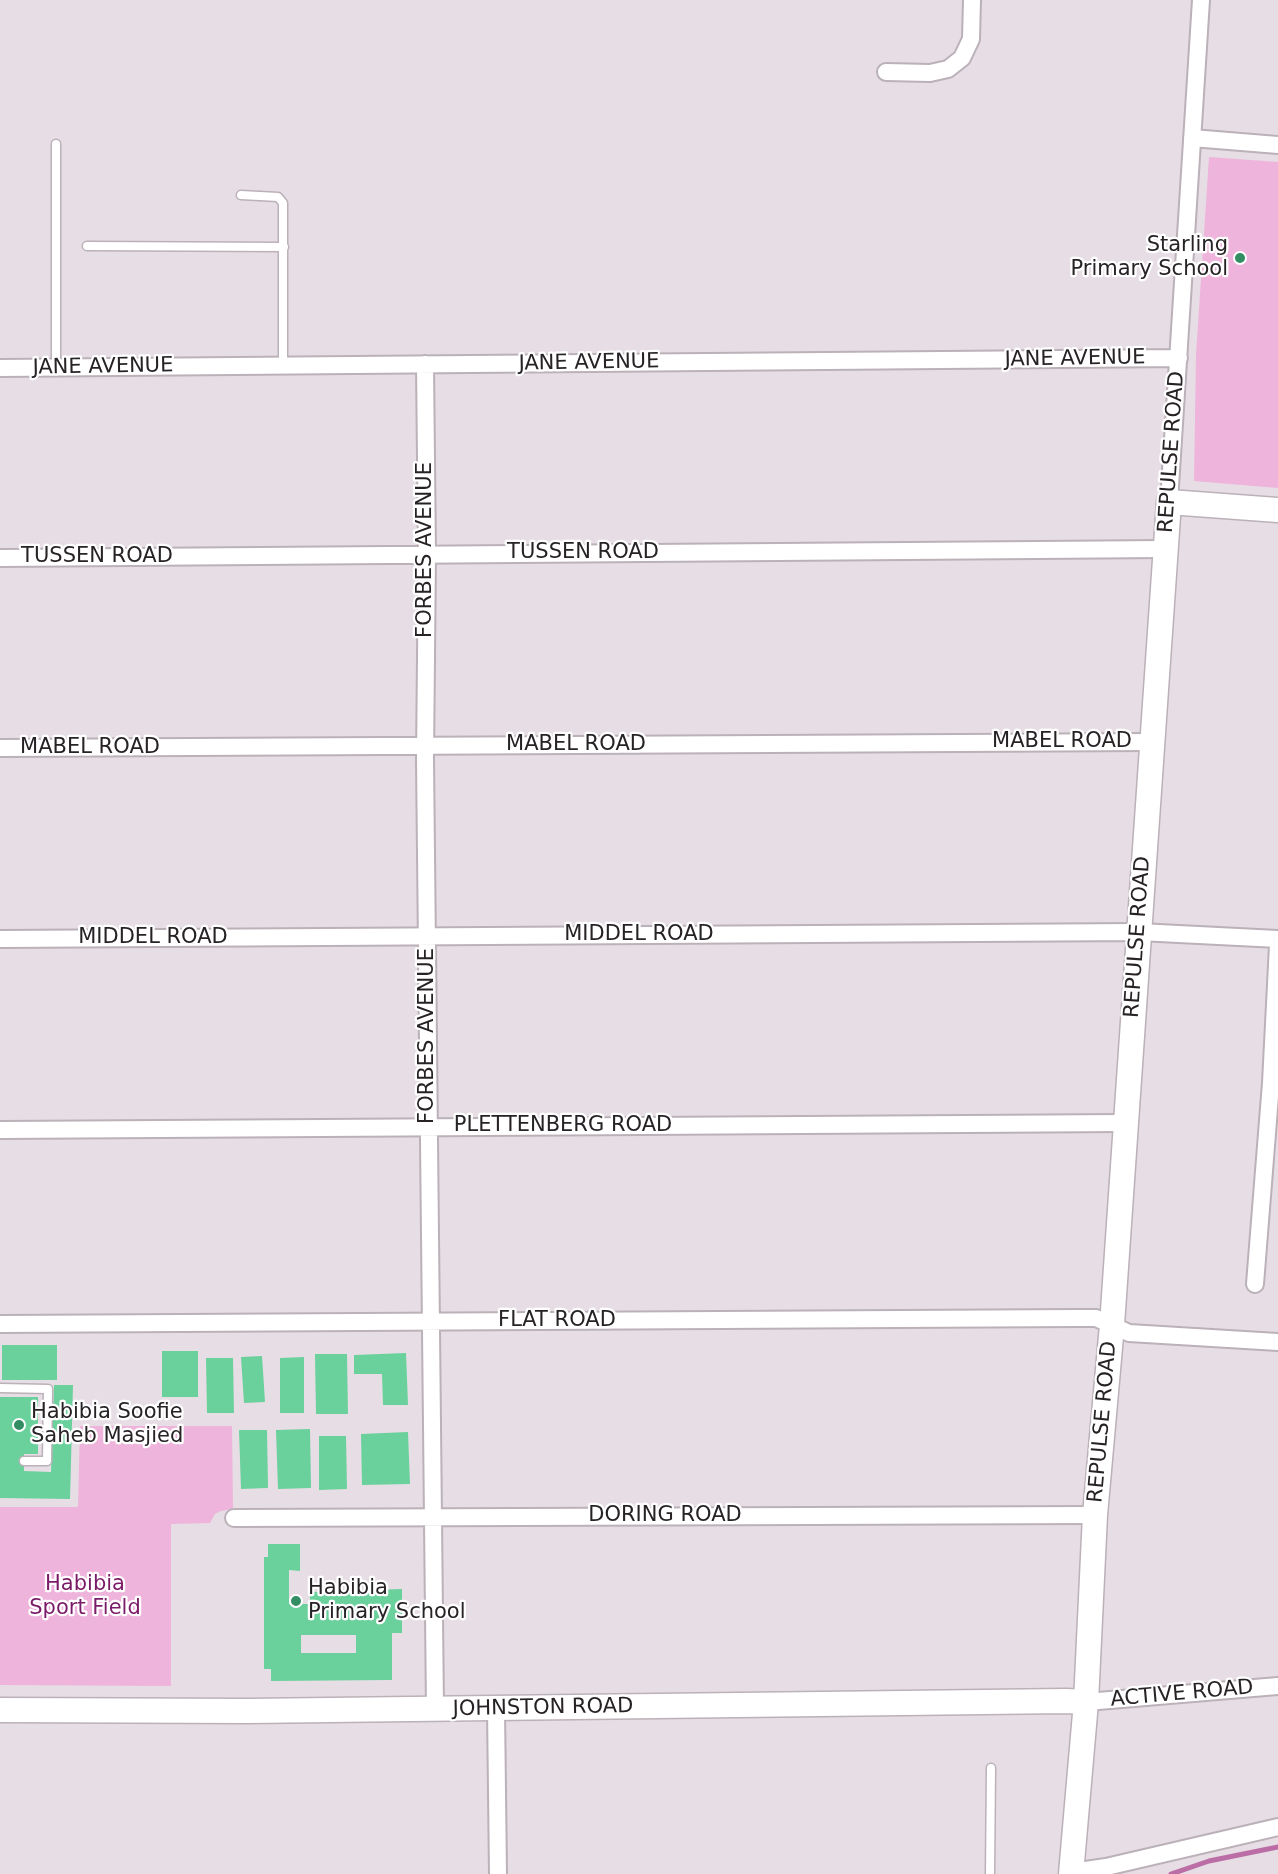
<!DOCTYPE html>
<html>
<head>
<meta charset="utf-8">
<style>
	body { margin:0 }
	canvas { display:block; background:#e7dde4 }
</style>
</head>
<body>
<canvas width="1278" height="1874"></canvas>
<script>
const ctx = document.querySelector('canvas').getContext('2d');
ctx.lineJoin = 'round';
function fillPath(path, color) { ctx.fillStyle = color; ctx.fill(path, 'evenodd'); }
const poly = rows => new Path2D(rows.map(r => 'M' + r).join(''));
function stroke(path, color, width, dash) { ctx.strokeStyle = color; ctx.lineWidth = width; ctx.lineCap = dash ? 'butt' : 'round'; ctx.setLineDash(dash || []); ctx.stroke(path); }
function label(font, color, halo, rows, align = 'center') {
  ctx.font = font + ' "DejaVu Sans",sans-serif'; ctx.lineWidth = 4.5; ctx.setLineDash([]); ctx.textBaseline = 'middle'; ctx.strokeStyle = halo; ctx.fillStyle = color; for (const [text, x, y, turn = 0] of rows) {
    ctx.save(); ctx.translate(x, y); ctx.rotate((+turn || 0) * Math.PI / 180); ctx.textAlign = isNaN(turn) ? turn : align; if (halo) ctx.strokeText(text, 0, 0); ctx.fillText(text, 0, 0); ctx.restore();
  }
}
const green = poly([
	[1209,157,1278,162,1278,488,1194,481,1196,355],
	[80,1426,232,1426,233,1509,221,1511,215,1514,210,1523,171,1524,171,1686,0,1685,0,1507,78,1507]
]);
const stream = poly([
	[1171,1874,1209,1861,1278,1847]
]);
const building = poly([
	[2,1345,57,1345,57,1380,2,1380],
	[162,1351,198,1351,198,1397,162,1397],
	[406,1353,408,1405,383,1405,382,1374,354,1374,354,1355],
	[315,1354,347,1354,348,1414,316,1414],
	[262,1356,265,1402,244,1403,241,1357],
	[304,1357,304,1413,280,1413,280,1358],
	[206,1358,233,1358,234,1413,207,1413],
	[54,1385,73,1385,70,1499,0,1498,0,1397,38,1397,38,1454,24,1454,24,1471,51,1472],
	[310,1429,311,1488,278,1489,276,1430],
	[239,1430,267,1430,268,1488,241,1489],
	[408,1432,410,1484,362,1485,361,1434],
	[319,1436,346,1436,347,1489,319,1490],
	[268,1544,300,1544,300,1571,289,1570,289,1604,310,1604,310,1592,402,1589,402,1633,392,1633,392,1680,271,1681,271,1669,264,1669,264,1557,268,1557],
	[301,1635,356,1635,356,1653,301,1653]
]);
const lane = poly([
	[241,195,278,197,283,203,283,365],
	[87,246,284,247],
	[56,367,56,144],
	[0,1388,48,1389,47,1461,24,1461],
	[990,1874,991,1768]
]);
const street = poly([
	[886,72,930,73,948,69,962,58,971,39,972,0],
	[1192,138,1278,145],
	[425,364,427,554,425,759,435,1709],
	[0,368,1179,358],
	[1169,502,1201,0],
	[0,558,1165,549],
	[0,748,1152,742],
	[0,939,1139,932,1278,939],
	[0,1130,1125,1123],
	[1255,1284,1271,1083,1278,945],
	[0,1324,1079,1318,1096,1318,1129,1333,1278,1342],
	[234,1518,1095,1515],
	[1086,1702,1278,1686],
	[496,1709,498,1874],
	[1072,1872,1106,1867,1278,1827]
]);
const secondary = poly([
	[0,1710,248,1711,1066,1701,1086,1702],
	[1071,1874,1086,1702,1095,1515,1112,1325,1169,502,1278,510]
]);
const markers = [
	[1240,258,6,"#338d63"],
	[19,1425,6,"#338d63"],
	[296,1601,6,"#338d63"]
];
const poiNames = [
	["Starling",1228,246,"right"],
	["Primary School",1228,270,"right"],
	["Habibia Soofie",31,1413],
	["Saheb Masjied",31,1437],
	["Habibia",308,1589],
	["Primary School",308,1613]
];
const streetNames = [
	["JANE AVENUE",1075,359,-1],
	["JANE AVENUE",589,363,-1],
	["JANE AVENUE",103,367,-1],
	["REPULSE ROAD",1172,452,-86],
	["FORBES AVENUE",426,550,-90],
	["TUSSEN ROAD",583,553],
	["TUSSEN ROAD",97,557],
	["MABEL ROAD",1062,742],
	["MABEL ROAD",576,745],
	["MABEL ROAD",90,748],
	["MIDDEL ROAD",639,935],
	["REPULSE ROAD",1138,937,-86],
	["MIDDEL ROAD",153,938],
	["FORBES AVENUE",428,1036,-90],
	["PLETTENBERG ROAD",563,1126],
	["FLAT ROAD",557,1321],
	["REPULSE ROAD",1103,1422,-85],
	["DORING ROAD",665,1516],
	["ACTIVE ROAD",1182,1694,-5],
	["JOHNSTON ROAD",543,1708,-1]
];
const parkNames = [
	["Habibia",85,1585],
	["Sport Field",85,1609]
];
fillPath(green, '#eeb4dc');
stroke(stream, '#bb6da6', 5);
fillPath(building, '#6ad19c');
stroke(lane, '#bbb1b8', 11);
stroke(street, '#bbb1b8', 20);
stroke(secondary, '#bbb1b8', 27);
stroke(lane, '#fff', 8);
stroke(street, '#fff', 16);
stroke(secondary, '#fff', 24);
for (const [x, y, r, color] of markers) { const dot = new Path2D(); dot.arc(x, y, r, 0, 2 * Math.PI); ctx.fillStyle = color; ctx.fill(dot); stroke(dot, '#fff', 2); }
label('21px', '#262225', '#fff', poiNames, 'left');
label('21px', '#262225', '#fff', streetNames);
label('21px', '#7a1b67', '#fff', parkNames);
</script>
</body>
</html>
